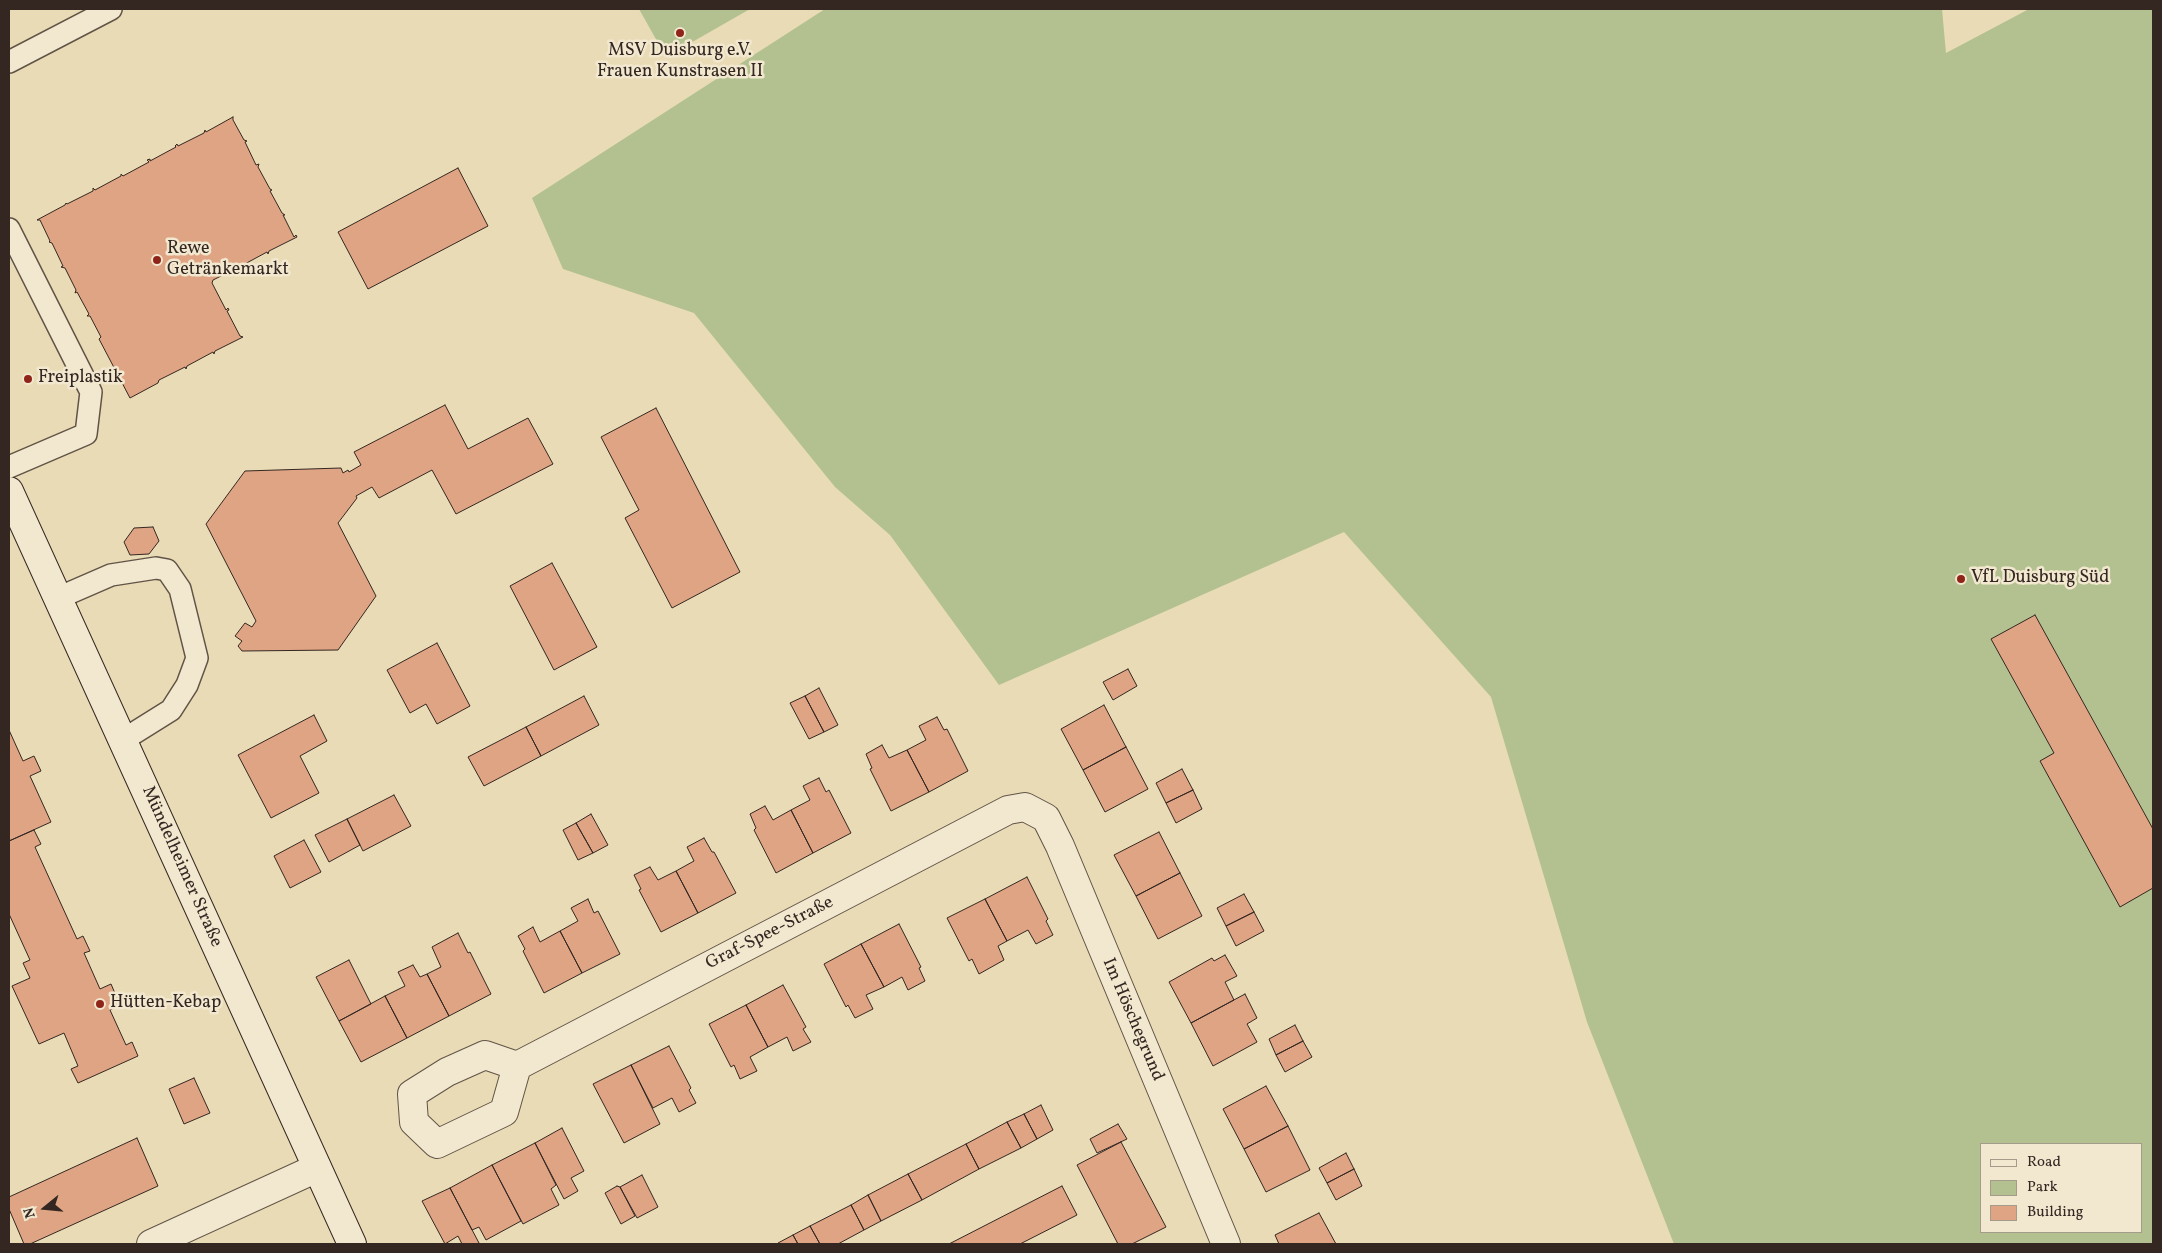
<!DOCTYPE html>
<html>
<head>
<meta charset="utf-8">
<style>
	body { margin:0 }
	#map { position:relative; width:2162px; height:1253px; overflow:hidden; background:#e9dbb5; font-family:Vollkorn,serif }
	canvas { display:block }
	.frame { position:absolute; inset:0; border:10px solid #342722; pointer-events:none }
	.legend { position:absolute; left:1980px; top:1143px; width:162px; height:90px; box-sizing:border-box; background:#f1e8cf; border:1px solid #a59b8a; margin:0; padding:6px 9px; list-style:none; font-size:15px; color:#342722 }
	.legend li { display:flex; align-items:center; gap:10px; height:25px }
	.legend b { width:25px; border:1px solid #a59b8a }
	.north { position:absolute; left:20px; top:1183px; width:50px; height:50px; -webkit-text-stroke:4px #f1e8cf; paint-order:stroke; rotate:253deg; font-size:14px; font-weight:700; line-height:20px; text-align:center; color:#342722 }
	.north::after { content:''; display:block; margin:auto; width:18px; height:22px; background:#342722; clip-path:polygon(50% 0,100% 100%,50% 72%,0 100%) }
</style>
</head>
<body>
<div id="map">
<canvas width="2162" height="1253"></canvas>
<div class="frame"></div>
<ul class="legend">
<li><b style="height:6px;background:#f1e8cf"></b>Road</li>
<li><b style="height:14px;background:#b3c190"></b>Park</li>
<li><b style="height:14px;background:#dfa483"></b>Building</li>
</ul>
<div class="north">N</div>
</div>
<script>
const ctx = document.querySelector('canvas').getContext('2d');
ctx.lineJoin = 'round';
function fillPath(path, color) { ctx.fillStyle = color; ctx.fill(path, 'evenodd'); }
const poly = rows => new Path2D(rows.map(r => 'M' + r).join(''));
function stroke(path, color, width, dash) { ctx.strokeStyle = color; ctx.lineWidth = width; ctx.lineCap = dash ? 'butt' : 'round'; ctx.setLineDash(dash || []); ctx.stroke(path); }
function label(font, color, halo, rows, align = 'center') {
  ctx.font = font + ' Vollkorn,serif'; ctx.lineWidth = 5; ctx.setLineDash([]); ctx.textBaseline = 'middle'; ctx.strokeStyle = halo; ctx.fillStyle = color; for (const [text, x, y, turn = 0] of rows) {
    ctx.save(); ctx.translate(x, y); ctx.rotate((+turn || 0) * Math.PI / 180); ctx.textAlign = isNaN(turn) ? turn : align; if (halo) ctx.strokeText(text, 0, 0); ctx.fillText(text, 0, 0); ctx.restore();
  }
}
const green = poly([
	[639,9,750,9,666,57],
	[825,9,1942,9,1946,53,2029,9,2153,9,2153,1244,1674,1244,1587,1022,1491,697,1344,532,999,685,890,535,835,487,694,313,563,269,532,198],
	[1981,1144,2141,1144,2141,1232,1981,1232]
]);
const building = poly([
	[233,117,233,120,244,140,247,141,245,142,256,165,259,164,258,167,270,189,272,190,270,191,282,213,285,215,283,215,294,237,296,235,297,237,269,251,268,254,267,252,241,266,240,269,239,267,213,280,212,283,226,310,228,308,229,310,227,311,240,336,243,337,215,351,214,354,213,352,187,366,186,369,185,367,159,380,158,383,130,398,99,339,101,337,90,316,87,316,89,314,77,292,75,293,76,290,65,268,61,267,63,266,52,243,49,242,50,241,40,220,37,220,65,205,66,203,67,204,93,191,93,188,95,190,121,176,121,174,123,176,149,162,147,160,150,159,150,161,176,147,175,146,177,144,178,146,204,133,205,130,206,132,233,117],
	[458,168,488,226,368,289,338,232,458,168],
	[445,405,468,449,528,418,553,464,456,514,432,470,379,498,372,487,356,496,357,498,338,523,376,596,338,650,242,651,238,646,242,641,235,636,245,623,252,627,256,621,206,524,245,471,341,468,343,473,348,470,349,472,361,465,354,452,445,405],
	[656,408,740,572,672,608,625,518,639,510,601,437,656,408],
	[153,527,159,541,149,554,130,555,124,542,134,528,153,527],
	[552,563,597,647,554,670,510,586,552,563],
	[2035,615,2153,829,2153,888,2120,907,2040,761,2054,753,1991,639,2035,615],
	[437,643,470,706,437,724,426,704,410,713,387,670,437,643],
	[1128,669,1137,686,1113,700,1103,682,1128,669],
	[819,688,838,725,824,732,805,696,819,688],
	[584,696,599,725,541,756,526,727,584,696],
	[805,696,824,732,809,739,790,703,805,696],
	[1104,705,1126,747,1083,770,1061,729,1104,705],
	[314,715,327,741,300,756,319,793,271,818,238,755,314,715],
	[937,717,944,730,947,729,968,771,929,792,907,750,926,740,919,726,937,717],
	[526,727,541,756,484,786,468,757,526,727],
	[9,730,23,761,34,756,41,771,30,776,51,822,9,841,9,730],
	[882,745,889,758,907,750,929,792,891,811,870,769,872,768,866,754,882,745],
	[1126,747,1148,789,1105,812,1083,770,1126,747],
	[1182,769,1193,790,1166,803,1156,783,1182,769],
	[819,778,826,792,829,790,851,833,813,853,791,810,810,800,803,786,819,778],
	[1193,790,1202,809,1176,823,1166,803,1193,790],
	[394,795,411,826,363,851,347,819,394,795],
	[765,806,773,820,791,810,813,853,776,873,754,830,756,828,750,814,765,806],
	[591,814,608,845,593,853,576,823,591,814],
	[347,819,360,845,329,862,315,835,347,819],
	[576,823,593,853,578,860,563,830,576,823],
	[34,830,41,844,35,847,77,939,83,936,90,951,84,953,100,989,111,984,120,1005,110,1010,126,1045,132,1042,138,1056,78,1083,71,1069,78,1066,64,1033,39,1044,12,986,30,978,23,963,30,960,9,914,9,841,34,830],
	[1159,832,1180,873,1136,896,1114,855,1159,832],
	[704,838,712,852,714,852,736,893,698,913,676,871,694,861,687,847,704,838],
	[304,840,321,872,290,888,274,856,304,840],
	[650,867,658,880,676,871,698,913,661,932,639,890,641,889,634,875,650,867],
	[1180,873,1202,916,1158,939,1136,896,1180,873],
	[1027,877,1048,919,1046,921,1053,935,1036,944,1028,930,1007,941,985,899,1027,877],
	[1244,894,1254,912,1226,926,1217,908,1244,894],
	[588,899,594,913,598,911,620,954,582,973,560,931,578,921,571,908,588,899],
	[985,899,1007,941,998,946,1004,960,979,974,972,959,969,961,947,918,985,899],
	[1254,912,1264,931,1236,946,1226,926,1254,912],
	[899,924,921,967,919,968,925,981,908,990,902,977,884,987,861,944,899,924],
	[533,927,540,942,560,931,582,973,544,993,523,951,525,949,518,936,533,927],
	[458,933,468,953,470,952,491,994,449,1016,427,974,441,967,432,947,458,933],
	[861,944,884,987,866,995,873,1009,855,1018,848,1005,846,1007,824,964,861,944],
	[1225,955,1237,976,1225,982,1234,1000,1191,1023,1169,982,1212,958,1214,961,1225,955],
	[349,960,371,1004,339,1021,316,977,349,960],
	[413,965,420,977,427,974,449,1016,407,1038,385,996,405,986,398,972,413,965],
	[783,985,806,1027,803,1029,811,1042,793,1051,787,1037,768,1047,746,1005,783,985],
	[1245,994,1257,1018,1247,1024,1257,1042,1213,1066,1191,1023,1245,994],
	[385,996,407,1038,361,1062,339,1021,385,996],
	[746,1005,768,1047,750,1057,757,1071,740,1079,734,1065,731,1067,709,1024,746,1005],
	[1295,1025,1303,1041,1276,1055,1269,1039,1295,1025],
	[1303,1041,1312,1057,1285,1072,1276,1055,1303,1041],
	[669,1046,691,1088,689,1090,696,1103,679,1112,672,1098,653,1108,631,1065,669,1046],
	[631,1065,660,1124,624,1143,593,1084,631,1065],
	[194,1078,210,1113,184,1124,169,1089,194,1078],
	[1266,1086,1288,1126,1244,1149,1223,1109,1266,1086],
	[1041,1105,1053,1130,1037,1139,1024,1114,1041,1105],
	[1024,1114,1037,1139,1021,1148,1007,1122,1024,1114],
	[1007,1122,1021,1148,979,1169,966,1144,1007,1122],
	[1118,1124,1127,1139,1097,1153,1090,1139,1118,1124],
	[1288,1126,1310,1170,1266,1192,1244,1149,1288,1126],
	[562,1128,584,1171,571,1178,578,1191,564,1199,535,1143,562,1128],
	[137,1138,158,1186,30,1244,24,1244,9,1209,9,1197,137,1138],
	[1121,1142,1166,1227,1132,1244,1118,1244,1077,1165,1121,1142],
	[535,1143,556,1185,551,1189,559,1205,523,1224,492,1165,535,1143],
	[966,1144,979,1169,922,1200,908,1174,966,1144],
	[1346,1153,1354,1169,1327,1183,1319,1168,1346,1153],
	[492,1165,521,1221,486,1240,479,1227,472,1230,450,1188,492,1165],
	[1354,1169,1362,1186,1336,1200,1327,1183,1354,1169],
	[908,1174,922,1200,881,1221,868,1195,908,1174],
	[642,1175,658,1207,637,1218,620,1187,642,1175],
	[617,1186,620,1187,635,1216,621,1224,605,1193,617,1186],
	[1062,1186,1077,1215,1020,1244,949,1244,1062,1186],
	[450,1188,479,1243,476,1244,462,1244,458,1236,445,1244,422,1201,450,1188],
	[868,1195,881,1221,864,1230,851,1205,868,1195],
	[851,1205,864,1230,838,1244,820,1244,810,1226,851,1205],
	[1319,1213,1336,1244,1279,1244,1275,1235,1319,1213],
	[810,1226,820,1244,798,1244,793,1235,810,1226],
	[793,1235,798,1244,779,1244,778,1243,793,1235]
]);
const lane = poly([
	[9,62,111,9],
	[9,229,91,392,86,434,9,467],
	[58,598,111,575,156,568,167,570,180,589,197,658,187,685,171,710,123,740]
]);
const street = poly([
	[517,1066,504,1112,437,1144,414,1122,412,1094,447,1072,485,1055,517,1066,1008,810,1025,807,1046,818,1060,846,1226,1244],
	[151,1244,317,1168]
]);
const secondary = poly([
	[9,491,352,1244]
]);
const markers = [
	[680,33,5,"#8f2418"],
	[157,260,5,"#8f2418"],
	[28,379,5,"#8f2418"],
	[1961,579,5,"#8f2418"],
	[100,1004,5,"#8f2418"]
];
const poiNames = [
	["MSV Duisburg e.V.",680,52,"center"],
	["Frauen Kunstrasen II",680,73,"center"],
	["Rewe",167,250],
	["Getränkemarkt",167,271],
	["Freiplastik",38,379],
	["VfL Duisburg Süd",1971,579],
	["Hütten-Kebap",110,1004]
];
const streetNames = [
	["Mündelheimer Straße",181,867,66],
	["Graf-Spee-Straße",770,934,-27],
	["Im Höschegrund",1132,1020,67]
];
fillPath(green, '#b3c190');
fillPath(building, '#dfa483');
stroke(building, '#342722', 1);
stroke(lane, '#615447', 24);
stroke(street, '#615447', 30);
stroke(secondary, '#342722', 30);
stroke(lane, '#f1e8cf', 21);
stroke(street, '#f1e8cf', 28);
stroke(secondary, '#f1e8cf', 28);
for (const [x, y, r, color] of markers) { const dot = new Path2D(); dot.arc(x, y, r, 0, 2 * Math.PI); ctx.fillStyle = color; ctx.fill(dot); stroke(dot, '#f1e8cf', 2); }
label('18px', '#342722', '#f1e8cf', poiNames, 'left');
label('18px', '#342722', '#f1e8cf', streetNames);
</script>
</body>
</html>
